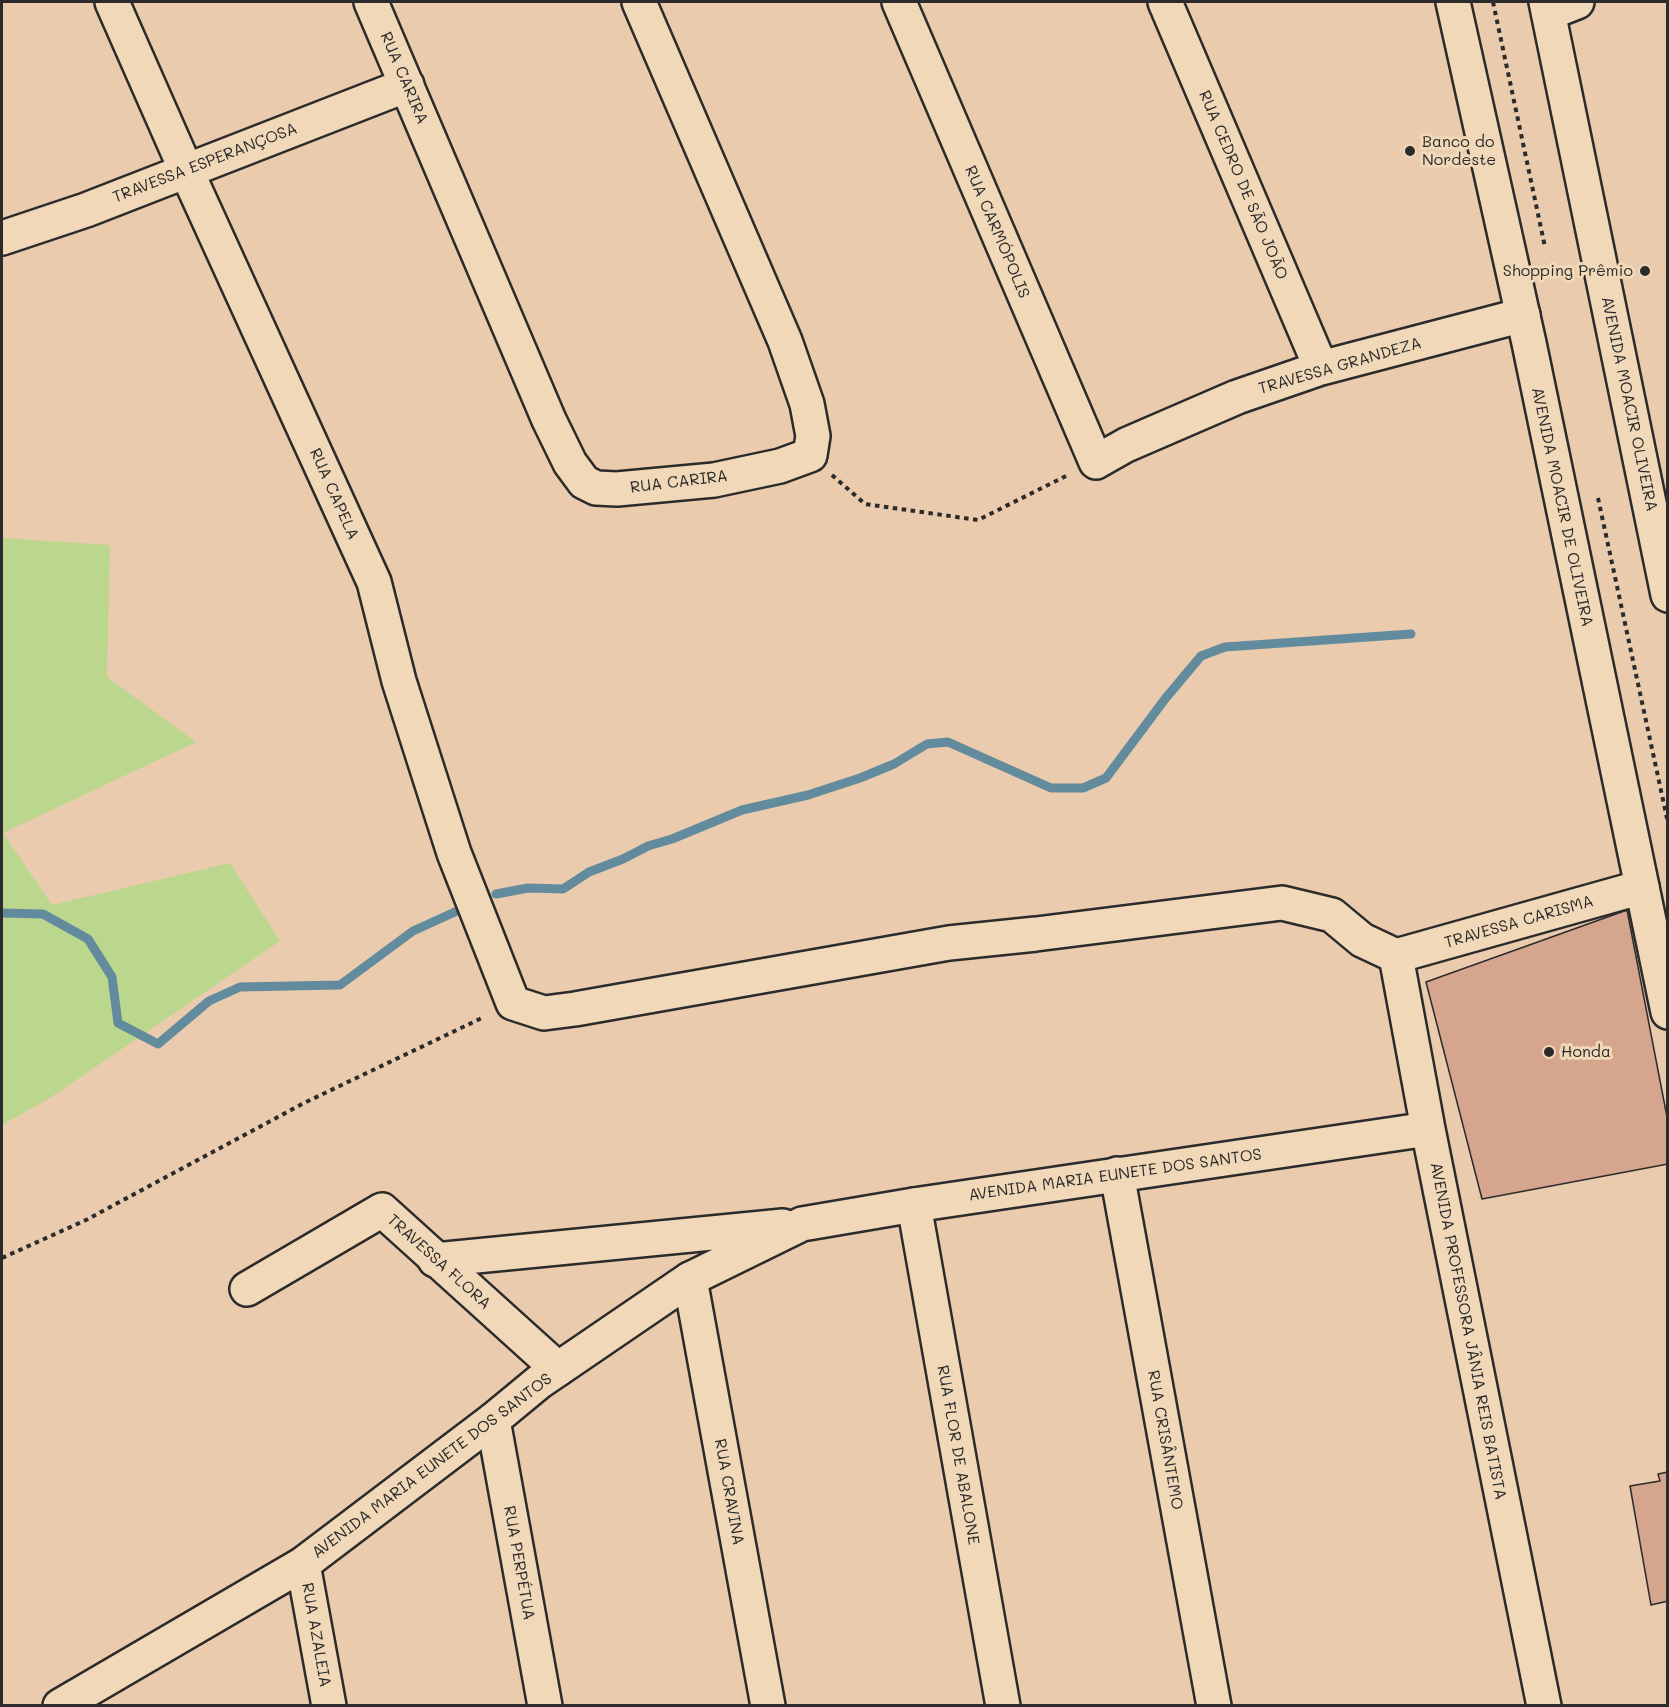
<!DOCTYPE html>
<html>
<head>
<meta charset="utf-8">
<style>
	body { margin:0 }
	#map { position:relative; width:1669px; height:1707px; overflow:hidden; background:#ebcbad; font-family:Mali,sans-serif }
	canvas { display:block }
	.frame { position:absolute; inset:0; border:3px solid #2b2b2b; pointer-events:none }
</style>
</head>
<body>
<div id="map">
<canvas width="1669" height="1707"></canvas>
<div class="frame"></div>
</div>
<script>
const ctx = document.querySelector('canvas').getContext('2d');
ctx.lineJoin = 'round';
function fillPath(path, color) { ctx.fillStyle = color; ctx.fill(path, 'evenodd'); }
const poly = rows => new Path2D(rows.map(r => 'M' + r).join(''));
function stroke(path, color, width, dash) { ctx.strokeStyle = color; ctx.lineWidth = width; ctx.lineCap = dash ? 'butt' : 'round'; ctx.setLineDash(dash || []); ctx.stroke(path); }
function label(font, color, halo, rows, align = 'center') {
  ctx.font = font + ' Mali,sans-serif'; ctx.lineWidth = 6; ctx.setLineDash([]); ctx.textBaseline = 'middle'; ctx.strokeStyle = halo; ctx.fillStyle = color; for (const [text, x, y, turn = 0] of rows) {
    ctx.save(); ctx.translate(x, y); ctx.rotate((+turn || 0) * Math.PI / 180); ctx.textAlign = isNaN(turn) ? turn : align; if (halo) ctx.strokeText(text, 0, 0); ctx.fillText(text, 0, 0); ctx.restore();
  }
}
const green = poly([
	[2,538,110,545,107,677,196,742,3,833,52,905,230,863,280,941,50,1098,2,1125]
]);
const stream = poly([
	[496,894,528,888,563,889,589,872,623,859,648,846,672,839,742,810,808,795,860,778,894,764,927,744,948,742,1051,788,1083,788,1106,778,1165,699,1201,656,1225,647,1411,634],
	[2,913,43,914,88,939,112,977,118,1023,158,1044,209,1001,240,987,340,985,413,931,457,911]
]);
const building = poly([
	[1627,910,1668,1122,1668,1164,1482,1199,1426,982,1627,910],
	[1668,1472,1668,1601,1651,1605,1630,1486,1660,1481,1658,1474,1668,1472]
]);
const path = poly([
	[1493,2,1545,247],
	[832,475,865,504,978,520,1066,476],
	[1598,498,1668,823],
	[2,1258,86,1220,304,1103,484,1017]
]);
const minor = poly([
	[112,2,186,170,374,582,399,681,454,853,513,1003,544,1013,575,1009,949,943,1036,934,1282,903,1332,915,1362,940,1396,956],
	[371,2,549,420,570,463,584,482,596,488,617,489,714,480,780,466,810,455,813,436,807,404,785,341,639,2],
	[899,2,1096,462,1126,445,1237,397,1321,368,1523,315],
	[1165,2,1321,368],
	[1549,13,1577,2],
	[2,238,86,210,407,85],
	[1117,1174,1214,1706],
	[914,1205,1003,1706],
	[690,1279,768,1706],
	[247,1289,382,1210,558,1369],
	[493,1420,545,1706],
	[303,1564,329,1706]
]);
const tertiary = poly([
	[435,1260,783,1226],
	[60,1706,303,1564,493,1420,539,1382,690,1279,802,1224,914,1205,1428,1129],
	[1544,1706,1428,1129,1396,956,1642,887]
]);
const secondary = poly([
	[1453,2,1529,343,1668,1012],
	[1546,2,1668,595]
]);
const markers = [
	[1410,151,6,"#2b2b2b"],
	[1645,271,6,"#2b2b2b"],
	[1549,1052,6,"#2b2b2b"]
];
const streetNames = [
	["RUA CARIRA",404,78,67],
	["TRAVESSA ESPERANÇOSA",205,163,-21],
	["RUA CEDRO DE SÃO JOÃO",1243,185,67],
	["RUA CARMÓPOLIS",997,232,67],
	["TRAVESSA GRANDEZA",1340,366,-16],
	["AVENIDA MOACIR OLIVEIRA",1629,404,78],
	["RUA CARIRA",679,482,-7],
	["RUA CAPELA",334,494,66],
	["AVENIDA MOACIR DE OLIVEIRA",1562,507,78],
	["TRAVESSA CARISMA",1519,922,-16],
	["AVENIDA MARIA EUNETE DOS SANTOS",1115,1175,-8],
	["TRAVESSA FLORA",439,1262,42],
	["AVENIDA PROFESSORA JÂNIA REIS BATISTA",1468,1331,79],
	["RUA CRISÂNTEMO",1165,1440,80],
	["RUA FLOR DE ABALONE",958,1455,80],
	["AVENIDA MARIA EUNETE DOS SANTOS",432,1466,-37],
	["RUA CRAVINA",729,1492,80],
	["RUA PERPÉTUA",519,1563,80],
	["RUA AZALEIA",316,1635,80]
];
const poiNames = [
	["Banco do",1422,142],
	["Nordeste",1422,160],
	["Shopping Prêmio",1633,271,"right"],
	["Honda",1561,1052]
];
fillPath(green, '#bbd78e');
stroke(stream, '#638b9e', 9);
fillPath(building, '#d5a58e');
stroke(building, '#2b2b2b', 1.5);
stroke(minor, '#2b2b2b', 38);
stroke(tertiary, '#2b2b2b', 38);
stroke(secondary, '#2b2b2b', 38);
stroke(path, '#2b2b2b', 4, [4.5, 4.5]);
stroke(minor, '#f0d8b8', 33);
stroke(tertiary, '#f0d8b8', 33);
stroke(secondary, '#f0d8b8', 33);
for (const [x, y, r, color] of markers) { const dot = new Path2D(); dot.arc(x, y, r, 0, 2 * Math.PI); ctx.fillStyle = color; ctx.fill(dot); stroke(dot, '#f0d8b8', 2); }
label('16px', '#2b2b2b', '#f0d8b8', streetNames);
label('16px', '#2b2b2b', '#f0d8b8', poiNames, 'left');
</script>
</body>
</html>
